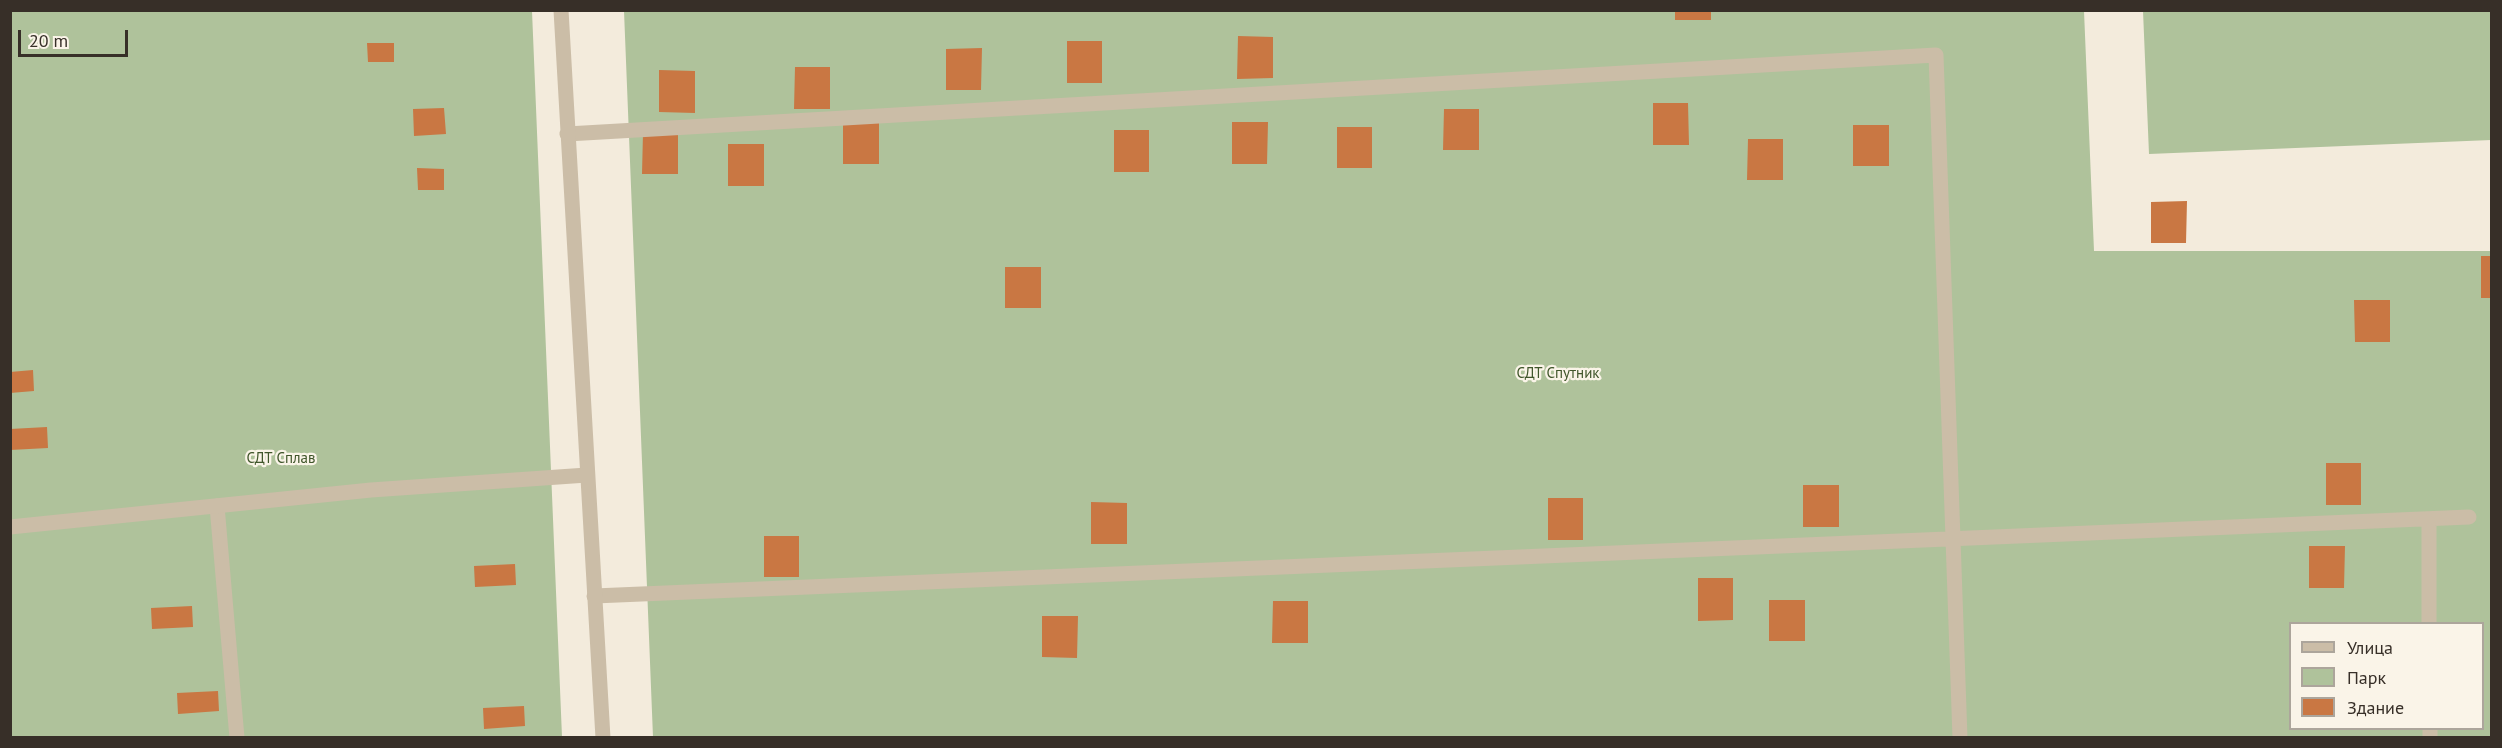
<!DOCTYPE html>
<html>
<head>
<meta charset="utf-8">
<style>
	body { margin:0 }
	#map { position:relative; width:2502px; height:748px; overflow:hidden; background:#f3ebdc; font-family:"PT Sans",sans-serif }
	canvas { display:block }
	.frame { position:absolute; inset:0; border:12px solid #372f28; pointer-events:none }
	.legend { position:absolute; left:2289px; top:622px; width:195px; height:108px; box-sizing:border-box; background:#faf4e8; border:2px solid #aca59b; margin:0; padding:8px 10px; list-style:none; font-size:18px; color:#372f28 }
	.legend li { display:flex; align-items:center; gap:12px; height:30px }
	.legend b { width:30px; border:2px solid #aca59b }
	.scale { position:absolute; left:18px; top:30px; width:110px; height:27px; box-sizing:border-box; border:3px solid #372f28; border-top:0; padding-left:8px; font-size:18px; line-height:21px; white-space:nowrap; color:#372f28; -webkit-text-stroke:4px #faf4e8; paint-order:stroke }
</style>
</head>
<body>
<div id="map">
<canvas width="2502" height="748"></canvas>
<div class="frame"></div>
<ul class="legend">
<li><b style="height:8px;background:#cbbda7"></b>Улица</li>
<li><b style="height:16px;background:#afc29b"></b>Парк</li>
<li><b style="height:16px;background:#c97743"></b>Здание</li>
</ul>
<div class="scale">20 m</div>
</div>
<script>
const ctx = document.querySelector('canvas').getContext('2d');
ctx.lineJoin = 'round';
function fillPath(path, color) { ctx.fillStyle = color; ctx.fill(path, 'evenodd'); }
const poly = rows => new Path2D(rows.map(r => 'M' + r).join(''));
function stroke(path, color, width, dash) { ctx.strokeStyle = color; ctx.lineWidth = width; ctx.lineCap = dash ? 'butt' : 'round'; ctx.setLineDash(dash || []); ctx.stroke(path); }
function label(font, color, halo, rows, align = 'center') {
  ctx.font = font + ' "PT Sans",sans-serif'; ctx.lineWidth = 4.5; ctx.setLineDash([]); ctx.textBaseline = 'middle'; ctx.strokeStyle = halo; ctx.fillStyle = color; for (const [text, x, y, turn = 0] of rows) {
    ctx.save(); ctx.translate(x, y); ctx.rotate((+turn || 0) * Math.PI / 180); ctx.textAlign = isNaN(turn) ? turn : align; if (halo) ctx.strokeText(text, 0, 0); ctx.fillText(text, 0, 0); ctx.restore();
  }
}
const green = poly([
	[10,11,532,11,562,737,11,737],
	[624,11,2084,11,2094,251,2491,251,2491,737,653,737],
	[2290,624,2482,624,2482,728,2290,728],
	[2143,11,2491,11,2491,140,2149,154]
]);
const building = poly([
	[1675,10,1711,10,1711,20,1675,20],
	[1238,36,1273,37,1273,78,1237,79],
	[1067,41,1102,41,1102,83,1067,83],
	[367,43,394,43,394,62,368,62],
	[982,48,981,90,946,90,946,49],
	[795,67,830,67,830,109,794,109],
	[659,70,695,71,695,113,659,112],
	[1653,103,1688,103,1689,145,1653,145],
	[444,108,446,134,414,136,413,109],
	[1444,109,1479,109,1479,150,1443,150],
	[843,122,879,122,879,164,843,164],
	[1232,122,1268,122,1267,164,1232,164],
	[1853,125,1889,125,1889,166,1853,166],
	[1337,127,1372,127,1372,168,1337,168],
	[1114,130,1149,130,1149,172,1114,172],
	[678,132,678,174,642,174,643,133],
	[1748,139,1783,139,1783,180,1747,180],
	[728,144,764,144,764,186,728,186],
	[417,168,444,169,444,190,418,190],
	[2187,201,2186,243,2151,243,2151,202],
	[2481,256,2492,256,2492,298,2481,298],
	[1005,267,1041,267,1041,308,1005,308],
	[2354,300,2390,300,2390,342,2355,342],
	[33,370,34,391,10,393,10,372],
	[47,427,48,448,10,450,10,429],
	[2326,463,2361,463,2361,505,2326,505],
	[1803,485,1839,485,1839,527,1803,527],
	[1548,498,1583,498,1583,540,1548,540],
	[1091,502,1127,503,1127,544,1091,544],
	[764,536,799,536,799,577,764,577],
	[2309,546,2345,546,2344,588,2309,588],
	[515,564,516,585,475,587,474,566],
	[1698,578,1733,578,1733,620,1698,621],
	[1769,600,1805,600,1805,641,1769,641],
	[1273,601,1308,601,1308,643,1272,643],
	[192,606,193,627,152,629,151,608],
	[1042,616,1078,616,1077,658,1042,657],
	[218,691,219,711,178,714,177,693],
	[524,706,525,726,484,729,483,708]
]);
const lane = poly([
	[567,134,1936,55,1960,738],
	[217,506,237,738],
	[2429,519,2429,624],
	[594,596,2469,517],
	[2430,728,2430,738]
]);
const street = poly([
	[561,10,603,738],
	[10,527,371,490,587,475]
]);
const parkNames = [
	["СДТ Спутник",1558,374],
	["СДТ Сплав",281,459]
];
fillPath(green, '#afc29b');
fillPath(building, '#c97743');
stroke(lane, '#cbbda7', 15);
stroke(street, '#cbbda7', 15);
label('15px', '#40562b', '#faf4e8', parkNames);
</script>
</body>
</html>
